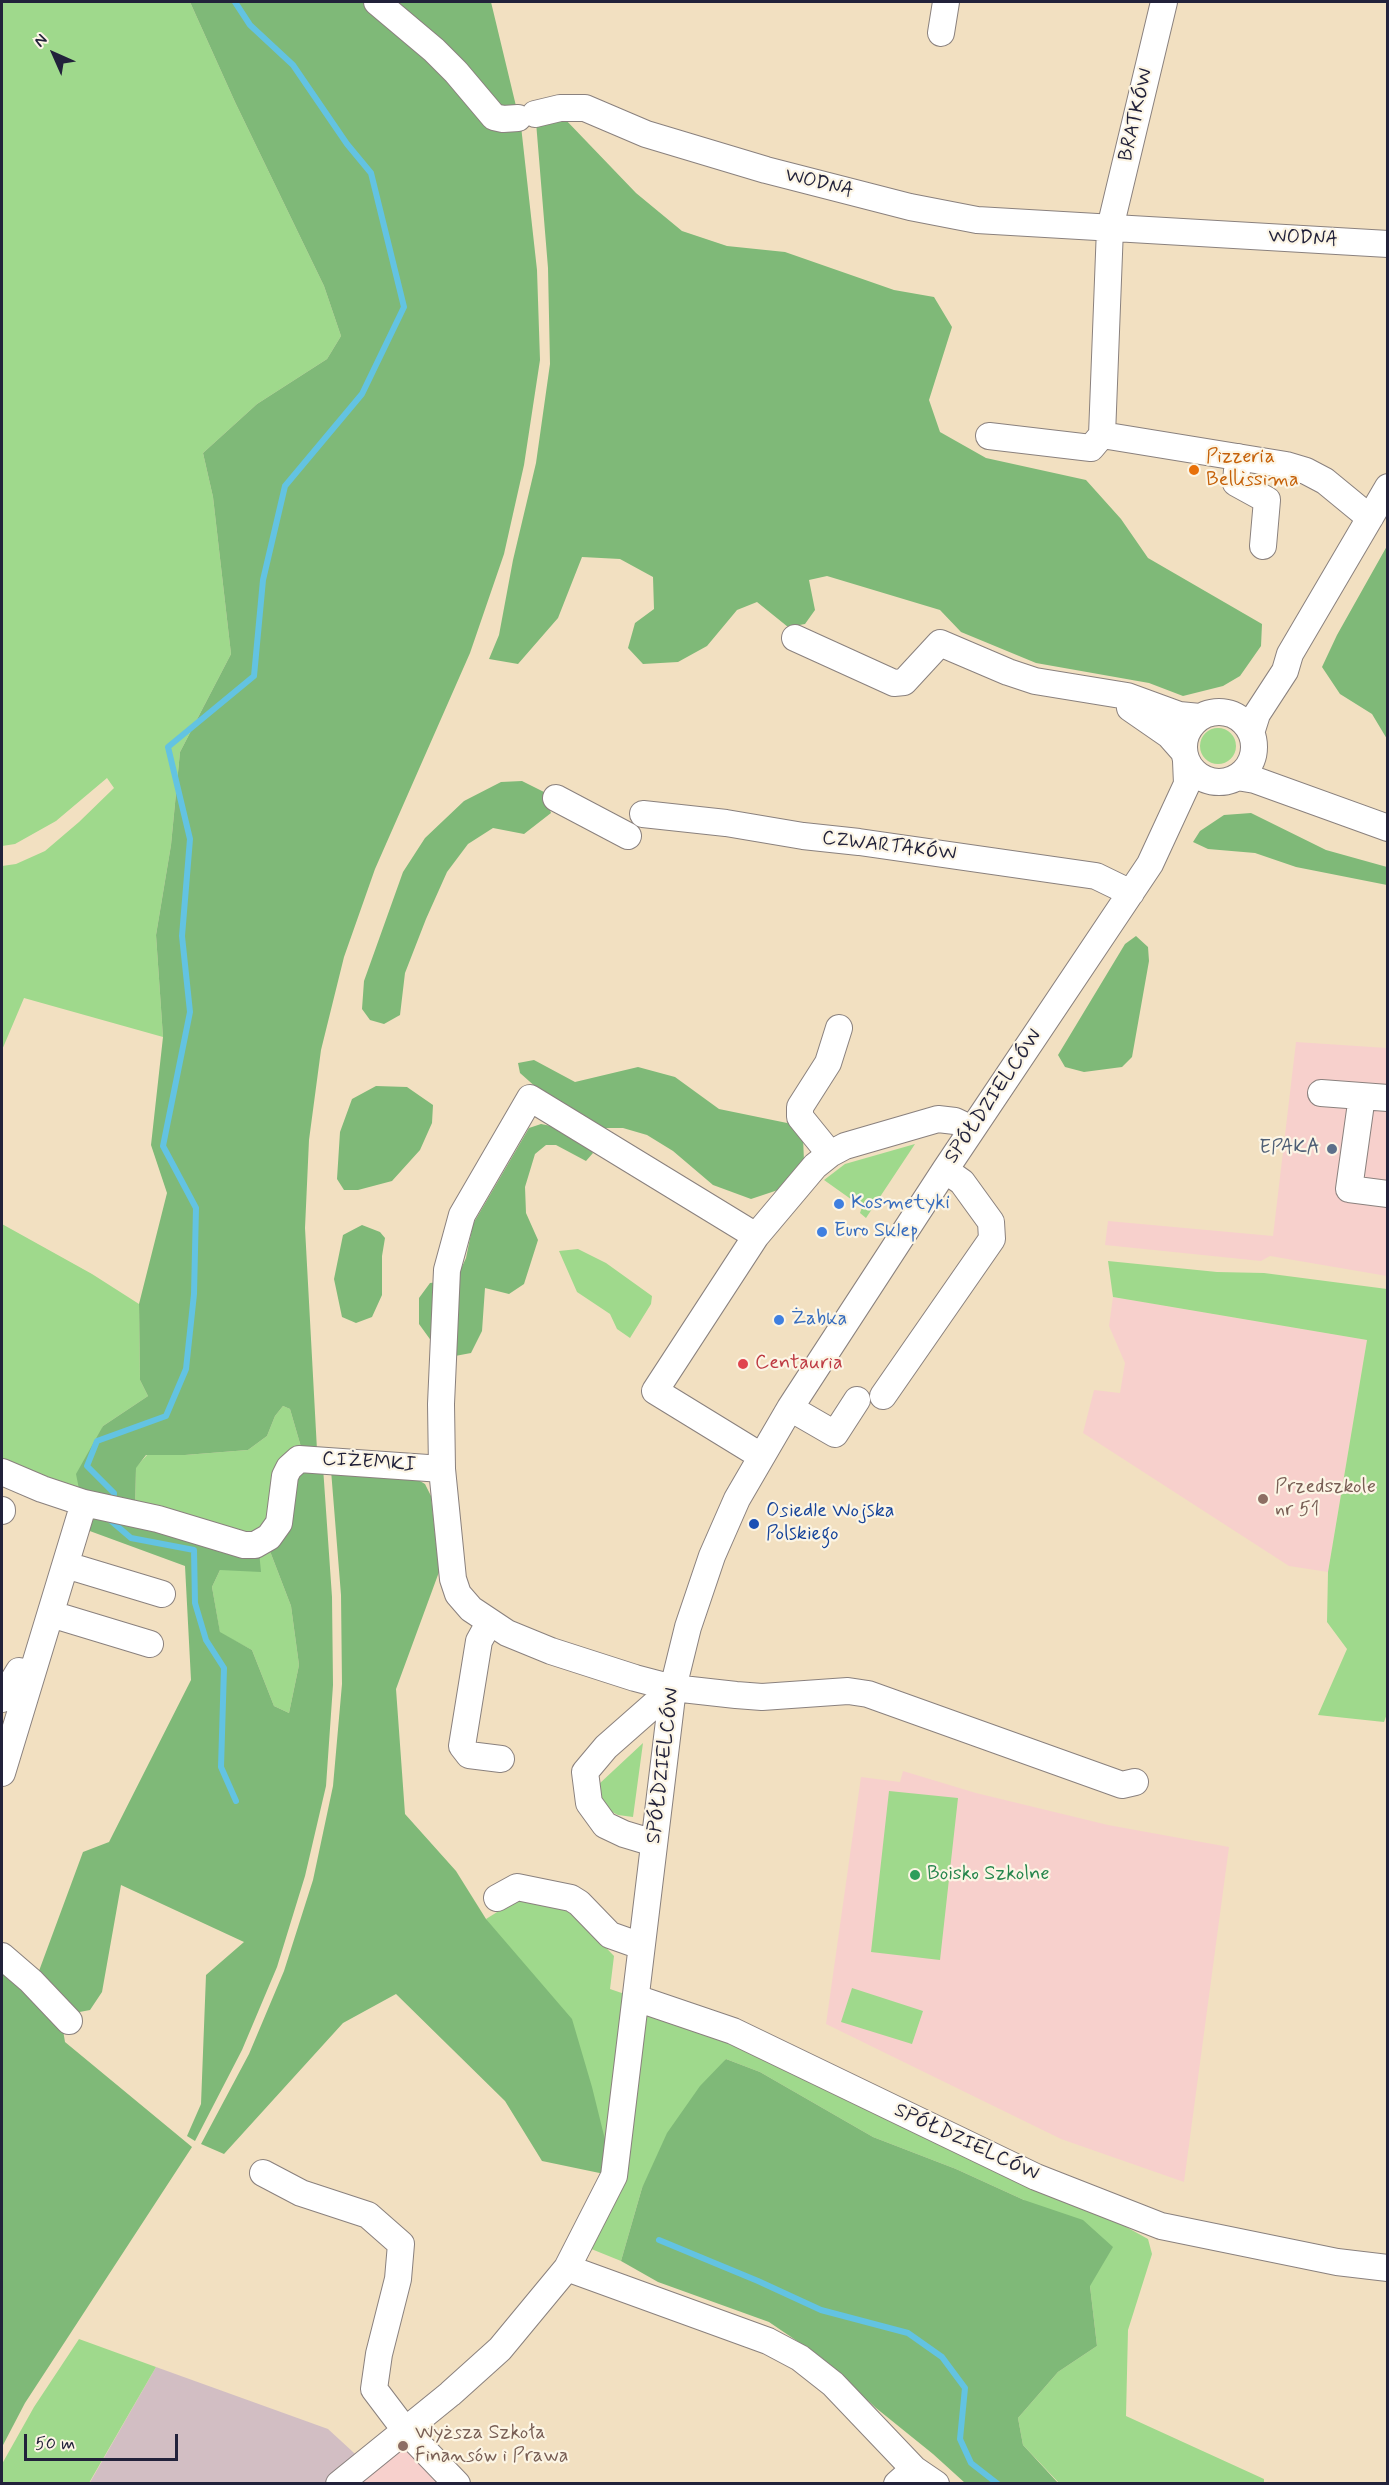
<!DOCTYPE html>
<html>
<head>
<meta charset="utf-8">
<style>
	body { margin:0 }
	#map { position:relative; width:1389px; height:2485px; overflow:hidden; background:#f2e0c1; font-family:Mynerve,sans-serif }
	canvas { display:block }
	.frame { position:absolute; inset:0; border:3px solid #22223b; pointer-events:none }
	.north { position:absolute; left:24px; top:24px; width:60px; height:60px; -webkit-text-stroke:4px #fcf5e5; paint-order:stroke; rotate:315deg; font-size:16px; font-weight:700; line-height:24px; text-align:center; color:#22223b }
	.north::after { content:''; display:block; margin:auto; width:21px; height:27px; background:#22223b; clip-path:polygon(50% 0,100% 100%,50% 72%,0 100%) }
	.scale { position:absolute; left:24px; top:2434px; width:154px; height:27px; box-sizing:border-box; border:3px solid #22223b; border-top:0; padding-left:8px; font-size:18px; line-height:21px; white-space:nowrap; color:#22223b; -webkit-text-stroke:4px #fcf5e5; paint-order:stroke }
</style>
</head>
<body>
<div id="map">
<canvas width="1389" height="2485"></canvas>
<div class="frame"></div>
<div class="north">N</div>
<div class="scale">50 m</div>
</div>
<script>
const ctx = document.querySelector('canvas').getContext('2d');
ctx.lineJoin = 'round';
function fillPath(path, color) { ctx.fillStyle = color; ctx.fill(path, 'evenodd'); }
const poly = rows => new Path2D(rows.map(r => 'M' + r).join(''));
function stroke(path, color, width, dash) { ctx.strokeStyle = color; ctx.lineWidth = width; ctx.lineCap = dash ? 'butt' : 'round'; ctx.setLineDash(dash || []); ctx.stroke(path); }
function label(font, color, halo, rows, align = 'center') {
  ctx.font = font + ' Mynerve,sans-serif'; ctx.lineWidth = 4.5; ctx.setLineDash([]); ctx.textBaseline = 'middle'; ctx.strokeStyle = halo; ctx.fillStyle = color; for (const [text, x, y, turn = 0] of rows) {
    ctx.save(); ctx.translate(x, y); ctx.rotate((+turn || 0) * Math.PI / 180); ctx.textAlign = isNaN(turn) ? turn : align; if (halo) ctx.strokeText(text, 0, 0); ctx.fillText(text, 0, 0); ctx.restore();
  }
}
const built = poly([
	[1296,1042,1387,1048,1387,1276,1270,1256,1261,1261,1105,1245,1108,1221,1273,1236],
	[1113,1297,1367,1340,1328,1572,1289,1566,1083,1433,1094,1390,1120,1393,1125,1363,1109,1326],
	[903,1771,976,1793,1108,1825,1229,1847,1184,2182,1061,2139,826,2024,861,1777,900,1782],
	[405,2430,457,2484,340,2484]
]);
const industrial = poly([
	[156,2367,328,2429,365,2463,339,2483,89,2484]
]);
const green = poly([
	[2,2,190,2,235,102,324,286,341,336,327,359,257,404,203,453,213,497,231,654,180,752,171,845,156,935,163,1037,24,998,2,1050,2,866,16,864,45,851,79,822,114,788,107,778,56,821,15,844,2,846],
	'1200 746a18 18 0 1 1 36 0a18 18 0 1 1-36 0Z',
	[915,1144,866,1218,860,1213,862,1207,824,1180,845,1164],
	[2,1224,92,1274,139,1304,140,1380,148,1396,103,1426,80,1494,2,1464],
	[578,1249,606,1263,652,1296,651,1304,630,1338,617,1329,610,1314,577,1292,559,1251],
	[1108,1261,1217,1272,1264,1273,1387,1289,1388,1711,1384,1722,1318,1715,1347,1649,1327,1622,1328,1572,1367,1340,1113,1297],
	[283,1406,290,1409,301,1447,289,1450,279,1462,265,1528,242,1536,135,1509,136,1467,147,1455,185,1455,248,1450,267,1436,275,1416],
	[268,1546,291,1606,299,1665,289,1713,274,1706,252,1650,220,1633,212,1587,220,1570],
	[643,1743,633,1817,618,1815,608,1810,601,1799,599,1784],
	[889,1791,958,1798,940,1960,871,1952],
	[526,1894,564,1904,614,1956,610,1989,733,2031,1036,2177,1148,2239,1152,2254,1128,2330,1126,2416,1264,2479,1264,2483,1059,2483,1023,2445,1018,2418,1058,2372,1097,2346,1090,2286,1024,2200,956,2169,873,2137,760,2072,726,2059,642,2188,621,2261,579,2244,614,2176,486,1919],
	[852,1988,923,2011,912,2044,841,2022],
	[79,2339,156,2367,89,2483,2,2483,2,2464,34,2407]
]);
const forest = poly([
	[190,2,365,2,521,126,537,270,540,360,524,465,504,554,470,653,375,869,344,957,321,1050,309,1140,305,1228,317,1450,301,1447,290,1409,283,1406,275,1416,267,1436,248,1450,185,1455,146,1455,136,1468,135,1509,80,1494,76,1474,103,1426,148,1396,140,1380,139,1304,167,1193,151,1145,163,1037,156,935,171,845,180,752,231,654,213,497,203,453,257,404,327,359,341,336,324,286,235,102],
	[388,2,491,2,516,106,502,110],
	[563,117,636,193,682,231,727,246,785,252,894,290,934,297,952,327,929,400,940,432,986,458,1086,480,1121,519,1148,558,1262,624,1261,646,1240,676,1223,686,1183,696,1149,683,1036,663,961,632,940,610,827,576,809,580,815,610,805,624,788,627,757,602,737,610,707,646,678,662,643,664,628,648,635,623,654,609,653,577,620,559,582,557,558,618,518,664,489,659,499,635,513,560,536,463,550,364,548,268,536,122],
	[1387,546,1387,739,1372,714,1340,694,1322,667,1337,635],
	[522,781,544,792,551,813,524,834,493,828,468,844,447,872,426,919,405,973,400,1015,384,1024,370,1020,362,1009,364,981,403,872,425,838,464,801,501,782],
	[1251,813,1326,850,1387,867,1387,885,1296,867,1255,853,1208,849,1193,842,1200,831,1224,815],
	[1136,936,1148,947,1149,961,1132,1057,1122,1067,1084,1072,1065,1067,1058,1055,1125,944],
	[534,1060,575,1082,638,1067,675,1077,719,1109,792,1124,803,1136,804,1162,778,1190,751,1199,713,1185,673,1151,647,1135,623,1128,601,1128,538,1089,520,1073,518,1063],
	[376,1086,407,1087,433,1105,432,1123,420,1150,392,1181,358,1190,344,1190,337,1179,340,1132,352,1099],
	[541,1124,556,1127,586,1144,593,1153,586,1161,556,1145,546,1145,535,1154,525,1187,526,1213,538,1240,524,1284,509,1294,485,1288,482,1331,471,1353,455,1356,432,1342,419,1324,419,1298,430,1283,456,1280,466,1258,473,1224,529,1128],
	[362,1225,380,1232,385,1238,382,1256,382,1295,372,1317,356,1323,342,1317,334,1279,343,1235],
	[323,1467,332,1597,333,1685,326,1786,305,1876,277,1967,242,2050,195,2141,187,2136,201,2104,206,1975,244,1942,121,1885,102,1992,90,2010,69,2014,36,1979,83,1852,109,1842,191,1680,185,1566,87,1530,90,1520,100,1512,259,1551,261,1572,220,1570,212,1587,220,1632,252,1650,274,1706,289,1713,299,1665,291,1606,268,1546,298,1472],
	[331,1470,413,1477,425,1484,431,1496,439,1572,396,1689,405,1814,456,1871,486,1919,572,2019,592,2087,614,2176,542,2161,505,2101,396,1994,343,2023,224,2154,201,2144,249,2054,284,1971,313,1880,333,1786,342,1684,341,1595],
	[2,1962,62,2024,65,2042,192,2147,25,2403,2,2447],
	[726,2059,760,2072,873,2137,956,2169,1024,2200,1083,2220,1113,2247,1090,2286,1097,2346,1058,2372,1018,2418,1023,2445,1059,2484,965,2483,933,2454,876,2408,822,2358,769,2322,658,2282,621,2261,642,2188,667,2133,700,2086]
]);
const stream = poly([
	[113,1504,114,1493,87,1466,97,1441,166,1416,186,1369,194,1294,196,1208,163,1146,190,1012,182,936,190,839,168,747,254,676,263,580,285,486,362,394,404,307,371,173,347,144,293,65,250,25,235,2],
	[111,1517,110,1520,131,1538,194,1550,195,1603,206,1640,224,1668,221,1767,236,1801],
	[659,2240,758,2281,821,2310,908,2333,942,2357,965,2388,960,2439,971,2463,998,2484]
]);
const minor = poly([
	[377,2,434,50,456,72,494,117,503,119,518,118],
	[941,33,946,2],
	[535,114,560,108,585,108,646,134,766,170,910,207,977,220,1388,244],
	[1102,435,1110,228,1164,2],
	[1102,435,1286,465,1306,471,1325,481,1370,518],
	[989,436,1091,448,1102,435],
	[1238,457,1236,483,1267,500,1263,546],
	[795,638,894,683,904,682,940,643,1008,672,1035,681,1127,696,1179,715,1200,717],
	[1130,708,1169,735,1184,752],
	'1184 747a35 35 0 1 1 70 0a35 35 0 1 1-70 0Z',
	[1251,733,1257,714,1285,671,1290,654,1388,487],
	[1237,777,1255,780,1388,828],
	[556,798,628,836],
	[643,814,726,823,803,836,859,842,1096,876,1131,893],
	[1321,1093,1388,1098],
	[1362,1096,1349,1189,1388,1194],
	[830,1154,800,1117,800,1107,828,1063,839,1028],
	[756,1236,530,1098,462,1215,447,1270,441,1404,442,1469,453,1579,458,1594,471,1609,507,1633,551,1651,635,1678,673,1688,736,1695,762,1697,848,1691,868,1694,1122,1785,1135,1782],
	[883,1396,992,1239,991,1222,962,1182,945,1170],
	[790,1408,835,1434,857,1400],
	[761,1456,655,1391,756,1236,815,1166,830,1154,845,1146,938,1119,955,1121,972,1129],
	[2,1472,42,1489,84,1503,158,1519,244,1545,255,1545,269,1537,279,1523,285,1476,289,1468,299,1459,442,1469],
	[2,1511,2,1510],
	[66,1565,162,1594],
	[51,1614,150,1644],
	[489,1623,479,1641,462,1746,469,1755,501,1759],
	[2,1699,19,1671],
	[2,1773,84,1503],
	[654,1843,624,1834,605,1825,589,1803,585,1772,606,1747,673,1688],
	[497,1898,517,1887,571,1898,579,1903,610,1935,641,1946],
	[2,1956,31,1981,69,2021],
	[636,1998,733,2031,1036,2177,1161,2226,1337,2262,1388,2268],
	[263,2173,301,2193,368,2215,401,2244,398,2279,379,2354,374,2389,405,2430,457,2484],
	[567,2268,768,2341,800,2358,833,2384,914,2469,936,2484],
	[339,2484,450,2394,500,2349,567,2268,614,2176,673,1688,688,1627,712,1556,737,1499,790,1408,945,1170,1150,864,1187,784,1186,761],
	[897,2484,914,2469]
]);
const markers = [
	[1194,470,6,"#e8710a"],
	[1332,1149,6,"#5c6f8a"],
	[839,1204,6,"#3f7fe0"],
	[822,1232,6,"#3f7fe0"],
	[779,1320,6,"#3f7fe0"],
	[743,1364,6,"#e0444e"],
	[1263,1499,6,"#8d6e63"],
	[754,1524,6,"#1a4fb4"],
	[915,1875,6,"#2e9e5b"],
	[403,2446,6,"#8d6e63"]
];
const streetNames = [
	["BRATKÓW",1137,115,-77],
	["WODNA",819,184,14],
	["WODNA",1303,239,3],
	["CZWARTAKÓW",889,847,7],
	["SPÓŁDZIELCÓW",994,1097,-56],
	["CIŻEMKI",369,1463,4],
	["SPÓŁDZIELCÓW",664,1766,-83],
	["SPÓŁDZIELCÓW",966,2143,25]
];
const foodNames = [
	["Pizzeria",1206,458],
	["Bellissima",1206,481]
];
const serviceNames = [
	["EPAKA",1320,1149]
];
const shopNames = [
	["Kosmetyki",851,1204],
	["Euro Sklep",834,1232],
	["Żabka",791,1320]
];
const healthNames = [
	["Centauria",755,1364]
];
const educationNames = [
	["Przedszkole",1275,1488],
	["nr 51",1275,1511],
	["Wyższa Szkoła",415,2434],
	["Finansów i Prawa",415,2457]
];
const transitNames = [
	["Osiedle Wojska",766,1512],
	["Polskiego",766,1535]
];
const leisureNames = [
	["Boisko Szkolne",927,1875]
];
fillPath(built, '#f7d0cc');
fillPath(industrial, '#d2bec3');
fillPath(green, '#9fd98c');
fillPath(forest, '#7fb978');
stroke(stream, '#63c3e2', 6);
stroke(minor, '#8a817e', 28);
stroke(minor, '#fff', 26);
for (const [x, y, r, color] of markers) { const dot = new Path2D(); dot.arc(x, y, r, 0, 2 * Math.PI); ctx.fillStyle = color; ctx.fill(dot); stroke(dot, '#fcf5e5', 2); }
label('20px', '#22223b', '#fcf5e5', streetNames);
label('20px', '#c56008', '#fcf5e5', foodNames, 'left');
label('20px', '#4e5e75', '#fcf5e5', serviceNames, 'right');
label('20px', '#366cbe', '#fcf5e5', shopNames, 'left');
label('20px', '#be3a42', '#fcf5e5', healthNames, 'left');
label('20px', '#785e54', '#fcf5e5', educationNames, 'left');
label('20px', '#164399', '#fcf5e5', transitNames, 'left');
label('20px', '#27864d', '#fcf5e5', leisureNames, 'left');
</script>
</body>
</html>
